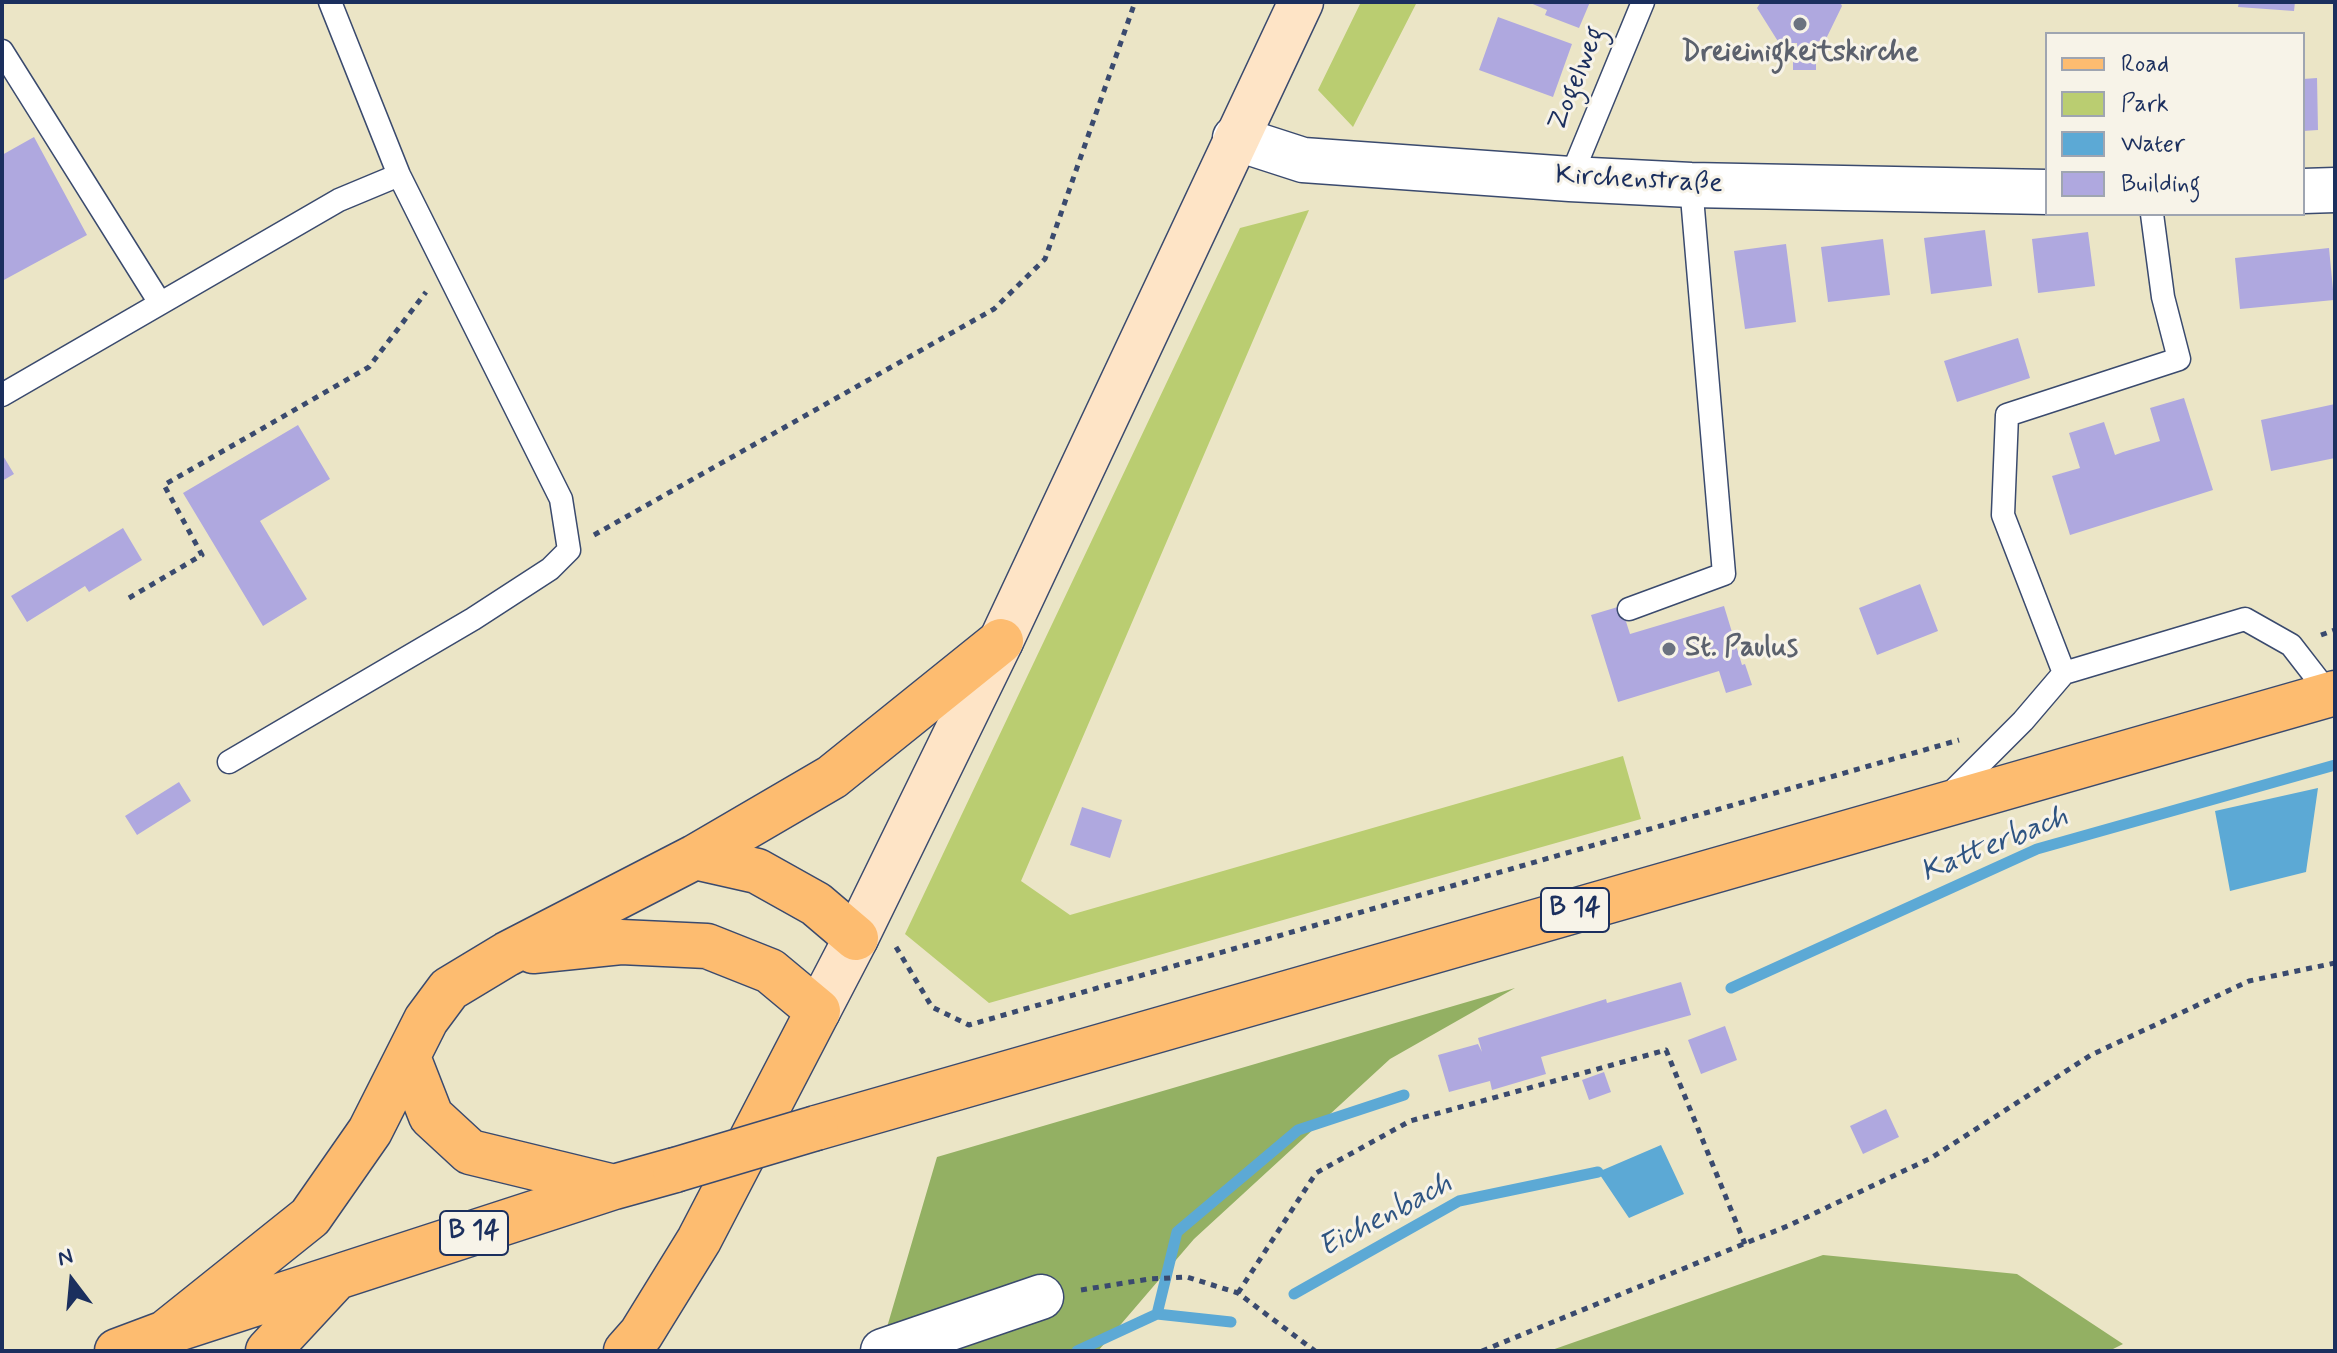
<!DOCTYPE html>
<html>
<head>
<meta charset="utf-8">
<style>
	body { margin:0 }
	#map { position:relative; width:2337px; height:1353px; overflow:hidden; background:#ebe5c6; font-family:Mynerve,sans-serif }
	canvas { display:block }
	.frame { position:absolute; inset:0; border:4px solid #1b2f5e; pointer-events:none }
	.legend { position:absolute; left:2045px; top:32px; width:260px; height:184px; box-sizing:border-box; background:#f7f3e8; border:2px solid #9fa5b1; margin:0; padding:10px 14px; list-style:none; font-size:24px; color:#1b2f5e }
	.legend li { display:flex; align-items:center; gap:16px; height:40px }
	.legend b { width:40px; border:2px solid #9fa5b1 }
	.north { position:absolute; left:32px; top:1241px; width:80px; height:80px; -webkit-text-stroke:6px #f7f3e8; paint-order:stroke; rotate:344deg; font-size:22px; font-weight:700; line-height:32px; text-align:center; color:#1b2f5e }
	.north::after { content:''; display:block; margin:auto; width:28px; height:36px; background:#1b2f5e; clip-path:polygon(50% 0,100% 100%,50% 72%,0 100%) }
</style>
</head>
<body>
<div id="map">
<canvas width="2337" height="1353"></canvas>
<div class="frame"></div>
<ul class="legend">
<li><b style="height:10px;background:#fdbc70"></b>Road</li>
<li><b style="height:22px;background:#bacd71"></b>Park</li>
<li><b style="height:22px;background:#5ca9d5"></b>Water</li>
<li><b style="height:22px;background:#afa8df"></b>Building</li>
</ul>
<div class="north">N</div>
</div>
<script>
const ctx = document.querySelector('canvas').getContext('2d');
ctx.lineJoin = 'round';
function fillPath(path, color) { ctx.fillStyle = color; ctx.fill(path, 'evenodd'); }
const poly = rows => new Path2D(rows.map(r => 'M' + r).join(''));
function stroke(path, color, width, dash) { ctx.strokeStyle = color; ctx.lineWidth = width; ctx.lineCap = dash ? 'butt' : 'round'; ctx.setLineDash(dash || []); ctx.stroke(path); }
function label(font, color, halo, rows, align = 'center') {
  ctx.font = font + ' Mynerve,sans-serif'; ctx.lineWidth = 6; ctx.setLineDash([]); ctx.textBaseline = 'middle'; ctx.strokeStyle = halo; ctx.fillStyle = color; for (const [text, x, y, turn = 0] of rows) {
    ctx.save(); ctx.translate(x, y); ctx.rotate((+turn || 0) * Math.PI / 180); ctx.textAlign = isNaN(turn) ? turn : align; if (halo) ctx.strokeText(text, 0, 0); ctx.fillText(text, 0, 0); ctx.restore();
  }
}
const green = poly([
	[1361,2,1417,2,1353,127,1318,90],
	[1309,210,1021,881,1070,915,1623,756,1641,819,989,1003,905,934,1240,228]
]);
const forest = poly([
	[1515,988,1390,1059,1194,1239,1098,1351,880,1351,937,1157],
	[1823,1255,2017,1274,2123,1344,2109,1351,1549,1351]
]);
const water = poly([
	[2318,788,2306,872,2230,891,2215,811],
	[1661,1145,1684,1194,1629,1218,1598,1172]
]);
const stream = poly([
	[1731,988,2037,849,2335,765],
	[1294,1294,1459,1201,1598,1172],
	[1157,1314,1177,1232,1298,1130,1404,1095],
	[1077,1351,1157,1314,1231,1322]
]);
const building = poly([
	[1528,2,1590,2,1579,28,1545,15,1547,10],
	[1761,2,1840,2,1842,6,1825,41,1810,42,1810,55,1816,55,1816,70,1793,70,1793,55,1798,55,1797,43,1779,43,1757,8],
	[2239,2,2295,2,2294,11,2238,7],
	[1498,17,1572,44,1553,97,1479,70],
	[2317,78,2318,130,2303,131,2303,79],
	[34,137,87,235,2,281,2,155],
	[1985,230,1992,286,1931,294,1924,238],
	[2088,232,2095,286,2038,293,2032,239],
	[1883,239,1890,295,1828,302,1821,247],
	[1786,244,1796,322,1745,329,1734,251],
	[2329,248,2334,300,2240,309,2235,258],
	[2018,338,2030,378,1957,402,1944,361],
	[2184,398,2213,490,2070,535,2052,476,2080,468,2069,433,2104,422,2115,455,2123,452,2160,441,2150,408],
	[2335,404,2335,458,2271,471,2261,420],
	[298,425,330,479,260,521,307,599,263,626,183,493],
	[2,454,14,474,2,481],
	[123,528,142,560,89,592,85,586,27,622,11,596],
	[1920,584,1938,631,1877,655,1859,608],
	[1621,606,1630,634,1724,606,1742,665,1745,664,1752,685,1726,693,1719,671,1618,702,1591,615],
	[179,782,191,801,137,835,125,816],
	[1082,807,1122,820,1110,858,1070,845],
	[1681,982,1691,1015,1541,1057,1546,1074,1492,1090,1490,1081,1449,1092,1438,1055,1478,1044,1482,1052,1478,1038,1606,999,1607,1003],
	[1725,1026,1737,1060,1701,1074,1688,1040],
	[1604,1072,1611,1092,1589,1100,1582,1080],
	[1886,1109,1899,1137,1863,1154,1850,1126]
]);
const path = poly([
	[594,535,994,309,1045,259,1135,2],
	[129,598,202,555,164,485,369,367,426,292],
	[2321,635,2335,630],
	[896,947,932,1007,969,1025,1959,740],
	[1081,1290,1149,1279,1187,1277,1238,1293,1315,1351],
	[1238,1293,1316,1173,1410,1121,1666,1050,1745,1244],
	[1482,1351,1790,1225,1931,1158,2091,1055,2249,981,2335,963]
]);
const lane = poly([
	[2,51,160,303],
	[1570,179,1643,2],
	[2,395,339,200,399,175],
	[1629,609,1724,574,1691,185],
	[2064,673,2003,515,2007,415,2179,359,2163,297,2152,214],
	[229,762,473,619,550,569,569,550,561,499,399,175,330,2],
	[1950,794,2023,721,2064,673,2245,619,2291,645,2329,694]
]);
const street = poly([
	[1235,138,1303,160,1570,179,1691,185,2047,192],
	[2303,191,2335,190],
	[883,1351,1041,1297]
]);
const secondary = poly([
	[818,1011,856,938,1001,641,1301,2]
]);
const primary = poly([
	[695,857,757,871,816,904,856,938],
	[533,951,621,942,707,946,770,971,818,1011,699,1240,641,1334,626,1351],
	[408,1057,431,1116,470,1152,614,1187],
	[816,1128,2335,693],
	[165,1333,310,1217,370,1131,426,1020,449,989,507,954,695,857,832,777,1001,641],
	[117,1351,165,1333,614,1187,675,1170],
	[268,1351,333,1281]
]);
const primaryBridge = poly([
	[675,1170,816,1128]
]);
const markers = [
	[1800,24,8,"#6b7280"],
	[1669,649,8,"#6b7280"]
];
const shields = [
	[1575,910,68],
	[474,1233,68]
];
const shieldNames = [
	["B 14",1575,910],
	["B 14",474,1233]
];
const worshipNames = [
	["Dreieinigkeitskirche",1800,54],
	["St. Paulus",1685,649,"left"]
];
const streetNames = [
	["Zogelweg",1578,79,-68],
	["Kirchenstraße",1639,181,3]
];
const waterNames = [
	["Katterbach",1995,846,-22],
	["Eichenbach",1386,1217,-28]
];
fillPath(green, '#bacd71');
fillPath(forest, '#93b063');
fillPath(water, '#5ca9d5');
stroke(stream, '#5ca9d5', 11);
fillPath(building, '#afa8df');
stroke(lane, '#3a4a6e', 25);
stroke(street, '#3a4a6e', 47);
stroke(secondary, '#3a4a6e', 47);
stroke(primary, '#3a4a6e', 47);
stroke(path, '#3a4a6e', 5, [6, 6]);
stroke(lane, '#fff', 22);
stroke(street, '#fff', 44);
stroke(secondary, '#fee4c6', 44);
stroke(primary, '#fdbc70', 44);
stroke(primaryBridge, '#3a4a6e', 47, []);
stroke(primaryBridge, '#fdbc70', 44);
for (const [x, y, r, color] of markers) { const dot = new Path2D(); dot.arc(x, y, r, 0, 2 * Math.PI); ctx.fillStyle = color; ctx.fill(dot); stroke(dot, '#f7f3e8', 3); }
for (const [x, y, w] of shields) { const box = new Path2D(); box.roundRect(x - w / 2, y - 22, w, 44, 6); ctx.fillStyle = '#f7f3e8'; ctx.fill(box); stroke(box, '#1b2f5e', 2); }
label('bold 26px', '#1b2f5e', null, shieldNames);
label('bold 28px', '#5b616d', '#f7f3e8', worshipNames);
label('28px', '#1b2f5e', '#f7f3e8', streetNames);
label('italic 30px', '#2e5482', '#f7f3e8', waterNames);
</script>
</body>
</html>
